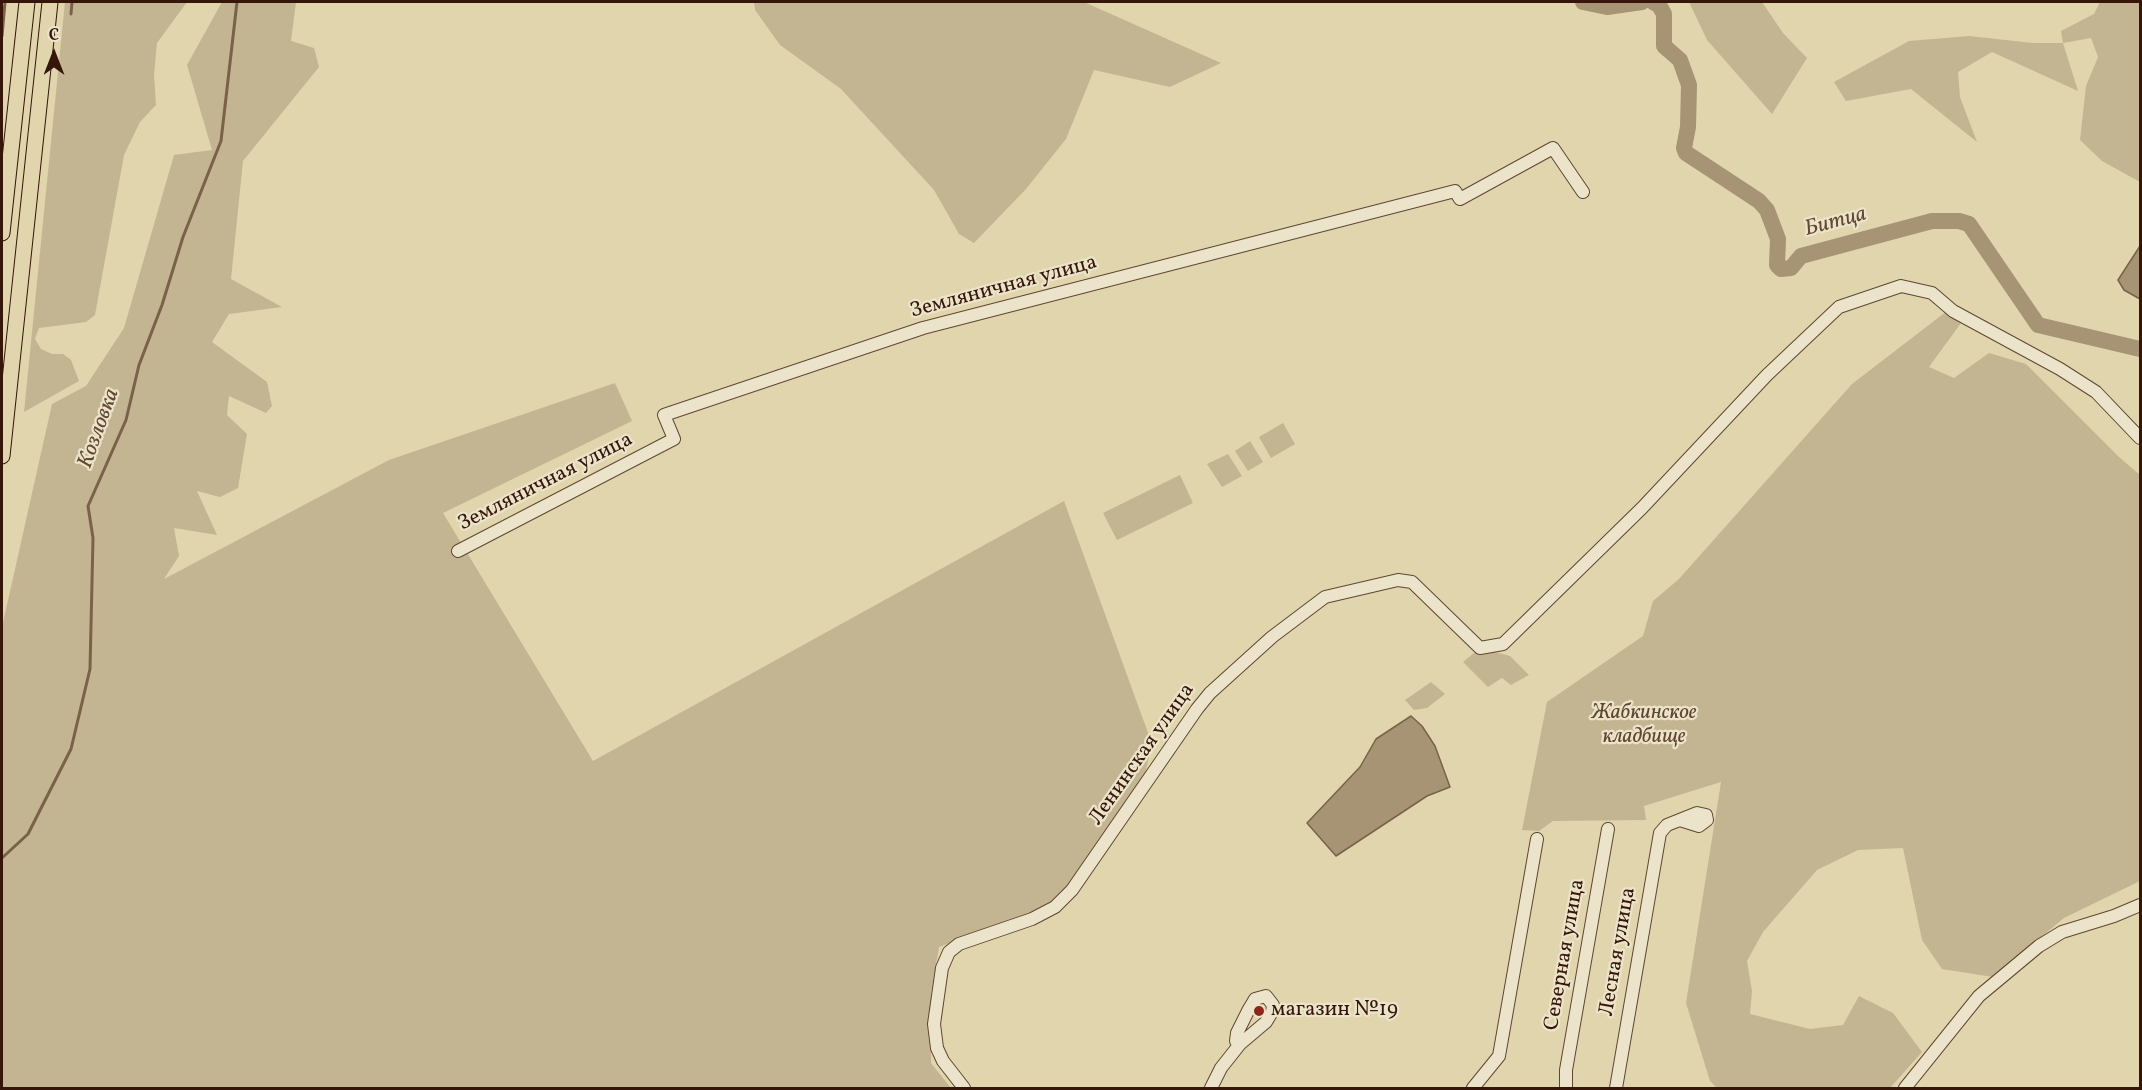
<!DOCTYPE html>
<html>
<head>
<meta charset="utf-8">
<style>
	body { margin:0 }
	#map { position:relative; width:2142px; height:1090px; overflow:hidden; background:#e0d5ad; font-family:Vollkorn,serif }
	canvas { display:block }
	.frame { position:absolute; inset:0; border:3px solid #361608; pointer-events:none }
	.north { position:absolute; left:24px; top:24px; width:60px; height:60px; -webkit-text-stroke:4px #ebe4ca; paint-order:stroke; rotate:0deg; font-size:16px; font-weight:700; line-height:24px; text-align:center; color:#361608 }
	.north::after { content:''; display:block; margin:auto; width:21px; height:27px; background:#361608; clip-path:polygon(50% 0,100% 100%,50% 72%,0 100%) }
</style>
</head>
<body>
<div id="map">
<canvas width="2142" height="1090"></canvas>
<div class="frame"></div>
<div class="north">С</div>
</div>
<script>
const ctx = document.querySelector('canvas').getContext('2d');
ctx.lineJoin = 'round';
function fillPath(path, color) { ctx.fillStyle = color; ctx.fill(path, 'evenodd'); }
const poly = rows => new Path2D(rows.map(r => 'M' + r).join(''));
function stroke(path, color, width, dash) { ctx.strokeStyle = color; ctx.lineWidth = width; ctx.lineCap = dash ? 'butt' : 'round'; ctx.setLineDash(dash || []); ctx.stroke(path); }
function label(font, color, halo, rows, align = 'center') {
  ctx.font = font + ' Vollkorn,serif'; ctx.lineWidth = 4.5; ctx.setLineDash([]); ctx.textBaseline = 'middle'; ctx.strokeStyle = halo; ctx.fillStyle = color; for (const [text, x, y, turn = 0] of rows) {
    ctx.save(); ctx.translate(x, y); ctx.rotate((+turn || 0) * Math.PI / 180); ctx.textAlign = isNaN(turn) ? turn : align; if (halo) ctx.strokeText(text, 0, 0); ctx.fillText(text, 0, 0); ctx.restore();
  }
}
const green = poly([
	[65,2,187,2,157,43,154,75,156,105,140,122,124,155,95,315,86,322,39,328,35,339,41,349,52,354,63,354,71,360,79,381,24,412],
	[222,2,296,2,291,41,314,48,319,67,243,161,231,279,282,307,229,314,212,342,267,382,272,406,266,413,229,396,227,415,247,434,238,488,220,497,197,491,217,535,174,528,179,556,164,579,389,460,615,383,632,421,443,513,593,761,1064,501,1152,744,1141,791,1057,903,939,947,931,994,931,1063,951,1088,2,1088,2,627,52,404,86,386,124,328,174,155,212,150,187,65],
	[754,2,1084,2,1221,63,1170,87,1094,70,1066,139,1026,189,974,243,959,234,934,190,841,89,780,45,755,10],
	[1689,2,1762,2,1783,33,1807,58,1772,114,1707,40],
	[2100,2,2140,2,2140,182,2102,161,2080,140,2086,86,2098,57,2091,38,2063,43,2078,91,1992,52,1958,72,1960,97,1977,142,1911,89,1846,101,1834,82,1909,41,1969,36,2033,43,2063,43,2061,31,2094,14],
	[1947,311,1961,323,1929,367,1954,378,1989,353,2026,364,2119,457,2140,475,2140,881,2064,918,1993,977,1942,969,1922,940,1903,848,1858,850,1817,870,1763,932,1747,961,1752,991,1750,1014,1810,1029,1843,1025,1859,996,1893,1013,1922,1052,1890,1088,1717,1088,1710,1081,1686,1003,1721,782,1644,806,1646,820,1553,821,1539,831,1522,830,1547,702,1643,636,1653,601,1679,579,1852,384],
	[1283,423,1295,444,1271,458,1259,437],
	[1250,441,1263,462,1248,471,1235,451],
	[1228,454,1242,476,1222,487,1207,464],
	[1180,475,1193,503,1117,540,1103,513],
	[1480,648,1510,656,1529,675,1511,685,1502,678,1488,687,1463,662],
	[1431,682,1445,694,1427,708,1414,710,1405,700]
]);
const water = poly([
	[2140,246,2140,299,2124,290,2118,280,2140,246],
	[1411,716,1422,726,1435,746,1450,787,1427,796,1336,856,1307,823,1360,767,1376,739,1411,716]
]);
const stream = poly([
	[71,14,72,2],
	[2,36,5,2],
	[2,858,28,834,71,749,90,669,93,538,88,506,126,420,139,365,162,305,183,237,221,141,237,2]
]);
const river = poly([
	[1583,2,1607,7,1642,2],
	[1653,2,1659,5,1664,14,1664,46,1680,60,1689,85,1688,127,1684,148,1686,153,1759,201,1767,210,1778,239,1777,265,1781,269,1791,268,1801,256,1932,221,1959,221,1969,224,2038,325,2140,349]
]);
const minor = poly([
	[458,551,674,439,664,415,923,328,1455,191,1460,199,1553,148,1583,192],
	[964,1088,943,1061,937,1048,934,1024,942,968,949,952,959,944,1032,919,1055,907,1072,890,1197,709,1210,693,1272,637,1325,597,1398,580,1412,582,1480,648,1503,644,1642,508,1767,375,1839,307,1901,286,1932,293,1953,311,2060,369,2096,392,2140,438],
	[1211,1088,1221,1068,1240,1044,1266,1022,1272,1012,1273,1005,1266,996,1255,999,1249,1009,1237,1033,1236,1041,1240,1044],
	[1473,1088,1499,1056,1537,839],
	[1566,1088,1566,1070,1608,829],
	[1616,1088,1660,833,1667,825,1697,813,1706,815,1707,820,1699,826,1680,820],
	[1905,1088,1979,996,2039,946,2062,932,2114,916,2140,905]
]);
const major = poly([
	[2,233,27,2],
	[2,456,50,2]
]);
const markers = [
	[1259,1011,6,"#8f2418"]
];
const streetNames = [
	["Земляничная улица",1004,288,-15],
	["Земляничная улица",546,483,-27],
	["Ленинская улица",1143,755,-55],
	["Лесная улица",1619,952,-80],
	["Северная улица",1566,955,-80]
];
const parkNames = [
	["Жабкинское",1644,714],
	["кладбище",1644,738]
];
const poiNames = [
	["магазин №19",1271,1011]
];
const waterNames = [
	["Битца",1836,223,-15],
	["Козловка",100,429,-70]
];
fillPath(green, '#c3b591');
fillPath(water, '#a69475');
stroke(water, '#796249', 1.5);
stroke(stream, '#796249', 3);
stroke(river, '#a69475', 16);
stroke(minor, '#604631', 14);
stroke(major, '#361608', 17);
stroke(minor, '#ebe4ca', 12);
stroke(major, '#e0d5ad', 15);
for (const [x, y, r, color] of markers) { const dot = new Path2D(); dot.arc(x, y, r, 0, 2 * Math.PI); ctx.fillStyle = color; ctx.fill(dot); stroke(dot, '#ebe4ca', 2); }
label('21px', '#361608', '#ebe4ca', streetNames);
label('italic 21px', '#604631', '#ebe4ca', parkNames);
label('21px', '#361608', '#ebe4ca', poiNames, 'left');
label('italic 22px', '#634834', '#ebe4ca', waterNames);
</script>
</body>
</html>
